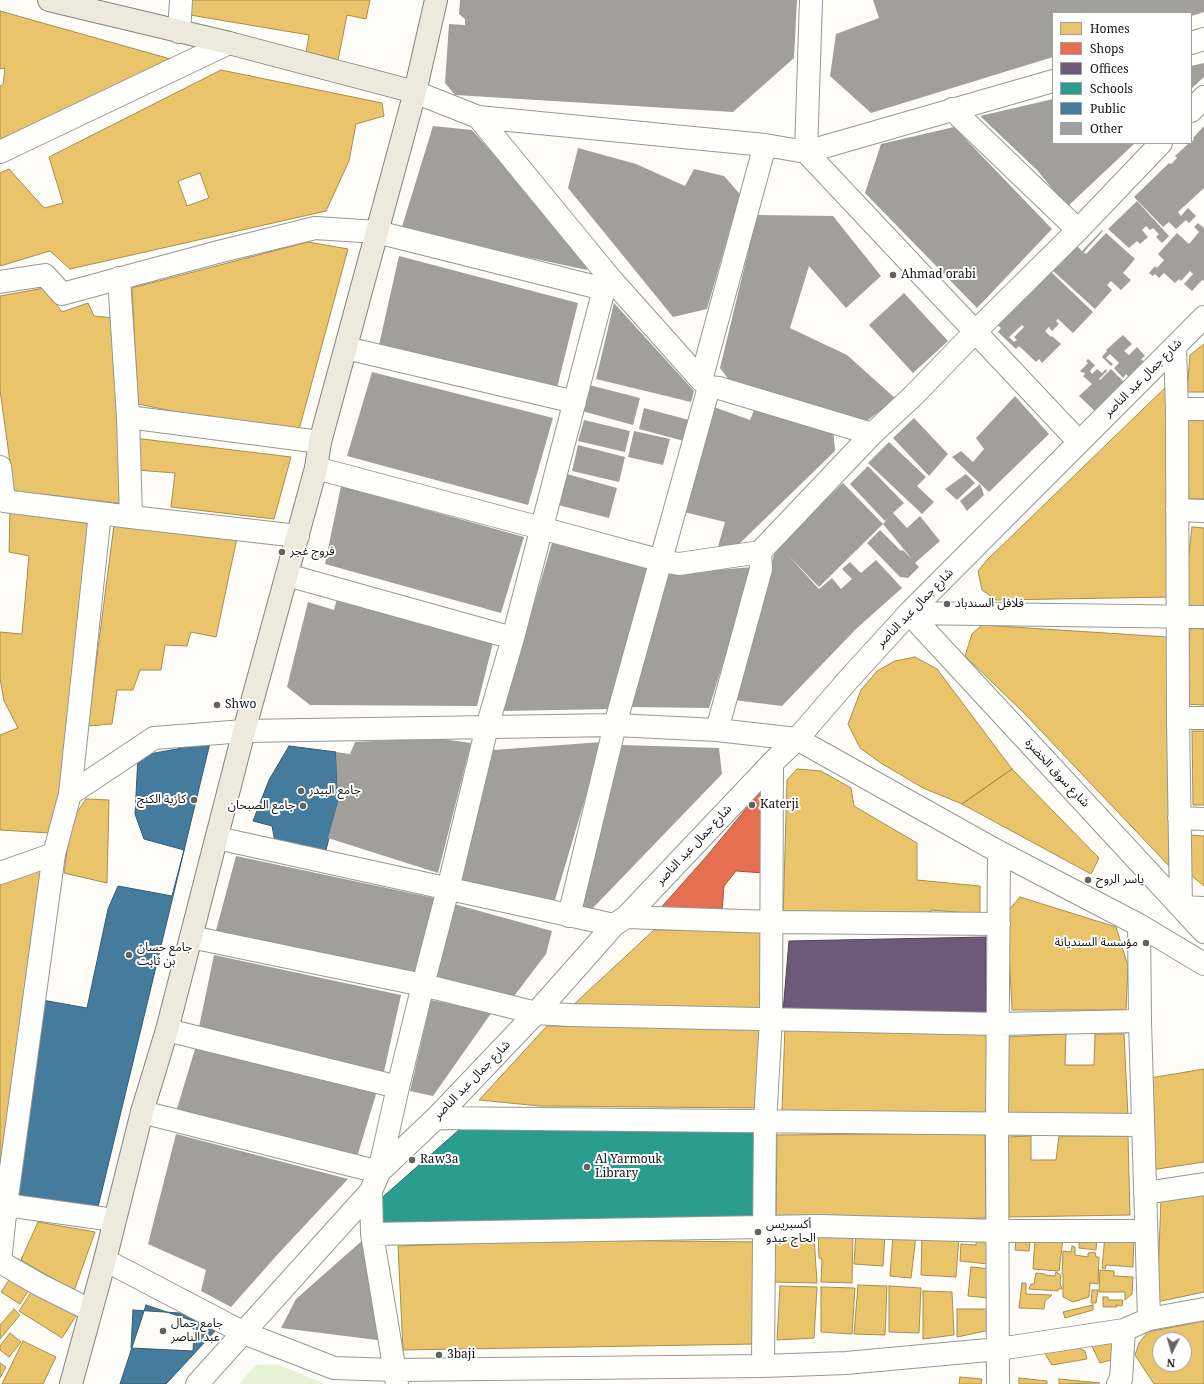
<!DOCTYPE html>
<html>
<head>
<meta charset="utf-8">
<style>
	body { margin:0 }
	#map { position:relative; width:1204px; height:1384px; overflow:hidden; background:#fdfcf7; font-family:"Noto Serif",serif }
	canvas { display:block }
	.legend { position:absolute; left:1052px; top:12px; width:140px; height:132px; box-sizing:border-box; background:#fff; border:1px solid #a0a0a0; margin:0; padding:5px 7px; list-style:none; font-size:12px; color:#111 }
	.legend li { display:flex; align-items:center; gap:8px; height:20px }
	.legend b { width:20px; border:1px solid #a0a0a0 }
	.north { position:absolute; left:1152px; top:1332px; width:40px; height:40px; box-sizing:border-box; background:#fff; border:1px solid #a0a0a0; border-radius:50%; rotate:185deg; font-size:11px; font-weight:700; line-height:16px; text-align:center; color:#111 }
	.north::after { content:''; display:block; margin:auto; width:14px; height:18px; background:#646362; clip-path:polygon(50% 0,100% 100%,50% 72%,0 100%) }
</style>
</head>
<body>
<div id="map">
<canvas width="1204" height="1384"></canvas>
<ul class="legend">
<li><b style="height:11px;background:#e9c46a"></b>Homes</li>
<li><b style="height:11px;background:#e76f51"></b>Shops</li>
<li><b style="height:11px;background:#6d597a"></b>Offices</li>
<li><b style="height:11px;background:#2a9d8f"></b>Schools</li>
<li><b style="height:11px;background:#457b9d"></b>Public</li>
<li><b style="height:11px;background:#a19f9c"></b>Other</li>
</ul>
<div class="north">N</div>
</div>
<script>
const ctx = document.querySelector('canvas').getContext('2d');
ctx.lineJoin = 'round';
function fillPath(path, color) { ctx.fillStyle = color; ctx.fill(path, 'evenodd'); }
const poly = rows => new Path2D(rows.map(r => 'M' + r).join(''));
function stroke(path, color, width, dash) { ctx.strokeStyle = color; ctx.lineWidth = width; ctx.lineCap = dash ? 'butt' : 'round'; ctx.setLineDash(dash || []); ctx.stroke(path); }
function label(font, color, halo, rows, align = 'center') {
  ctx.font = font + ' "Noto Serif","Noto Sans Arabic",serif'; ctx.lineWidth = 4; ctx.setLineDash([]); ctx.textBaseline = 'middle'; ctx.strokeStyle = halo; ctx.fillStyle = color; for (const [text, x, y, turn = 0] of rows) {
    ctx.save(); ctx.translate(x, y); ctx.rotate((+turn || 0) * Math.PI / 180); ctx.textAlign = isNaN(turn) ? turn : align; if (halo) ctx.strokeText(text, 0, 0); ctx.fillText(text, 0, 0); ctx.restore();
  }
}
const green = poly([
	[277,1364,325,1384,239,1384,256,1365]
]);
const homes = poly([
	[191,0,370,0,366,19,347,15,338,60,306,52,309,35,190,15,191,0],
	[0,11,174,60,0,140,0,86,3,85,5,68,0,69,0,11],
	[221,70,382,103,384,116,356,124,349,161,326,211,70,269,50,251,0,266,0,173,9,169,44,208,63,203,49,157,221,70],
	[200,173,209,198,187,206,178,181,200,173],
	[308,242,348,249,297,437,138,404,132,288,308,242],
	[44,288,62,312,88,303,94,316,114,318,125,504,14,491,0,390,0,296,44,288],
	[1204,344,1204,392,1187,392,1190,355,1204,344],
	[1170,383,1172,597,996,600,982,590,978,571,988,559,1170,383],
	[1185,417,1204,419,1204,499,1189,499,1185,417],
	[134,438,291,457,274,519,171,507,175,473,136,470,134,438],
	[10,510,90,524,64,783,50,833,0,830,0,735,18,728,4,701,0,678,0,632,22,634,29,556,9,552,10,510],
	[114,525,237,538,216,637,191,632,187,646,165,645,161,670,140,670,133,690,117,690,112,724,88,726,114,525],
	[1192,527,1204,528,1204,606,1183,606,1192,527],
	[982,625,1167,637,1169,866,1024,713,965,656,972,634,982,625],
	[1190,628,1204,629,1204,705,1185,704,1190,628],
	[915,657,937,669,1012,769,962,804,923,788,881,763,860,748,848,724,861,690,877,671,895,661,915,657],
	[1192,731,1204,731,1204,805,1193,805,1192,731],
	[797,769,821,771,851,788,854,806,917,843,917,880,980,886,980,914,931,910,926,922,783,919,787,780,797,769],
	[1012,769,1099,858,1091,874,962,804,1012,769],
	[86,799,109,800,107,883,64,873,71,821,86,799],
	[1188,835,1204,836,1204,886,1187,872,1188,835],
	[45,867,0,1189,0,881,45,867],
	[1020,897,1116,927,1128,966,1126,1010,1012,1010,1007,912,1020,897],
	[654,930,764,931,764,1009,571,1007,654,930],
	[547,1026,762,1028,757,1108,540,1106,479,1100,547,1026],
	[785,1027,987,1032,989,1115,782,1111,785,1027],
	[1066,1034,1065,1065,1094,1065,1095,1034,1124,1034,1128,1117,1005,1114,1006,1037,1066,1034],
	[1204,1069,1204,1162,1151,1170,1150,1078,1204,1069],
	[985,1133,986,1218,776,1223,777,1135,985,1133],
	[1031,1136,1031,1160,1056,1160,1059,1136,1128,1136,1130,1215,1009,1217,1008,1137,1031,1136],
	[1204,1192,1204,1292,1157,1302,1161,1199,1204,1192],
	[38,1222,95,1232,74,1291,21,1260,38,1222],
	[818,1230,853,1231,852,1283,821,1282,822,1259,819,1258,818,1230],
	[856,1232,885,1233,883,1266,854,1264,856,1232],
	[977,1234,992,1234,988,1264,960,1261,961,1244,976,1245,977,1234],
	[1079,1234,1097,1236,1096,1250,1079,1248,1079,1234],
	[784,1235,814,1236,817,1283,773,1282,773,1237,783,1239,784,1235],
	[893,1235,916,1236,911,1278,890,1276,893,1235],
	[922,1235,959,1237,956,1277,921,1275,922,1235],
	[1105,1235,1134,1237,1133,1267,1106,1265,1105,1269,1102,1268,1105,1235],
	[1035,1238,1063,1239,1059,1271,1033,1269,1035,1238],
	[569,1240,761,1242,756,1344,403,1350,398,1246,569,1240],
	[1016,1241,1030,1242,1029,1251,1015,1250,1016,1241],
	[1072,1246,1075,1247,1075,1255,1088,1257,1088,1253,1095,1252,1096,1257,1099,1257,1098,1284,1090,1283,1089,1297,1073,1302,1063,1297,1063,1274,1062,1274,1063,1251,1071,1252,1072,1246],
	[971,1267,992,1269,989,1298,968,1296,971,1267],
	[1100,1270,1114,1271,1114,1276,1133,1277,1132,1294,1125,1300,1125,1292,1099,1292,1100,1270],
	[1056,1272,1061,1275,1060,1283,1062,1289,1058,1289,1058,1291,1029,1289,1031,1284,1034,1284,1036,1273,1045,1274,1045,1275,1055,1276,1056,1272],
	[13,1274,31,1286,20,1304,1,1292,13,1274],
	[1022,1283,1026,1283,1026,1294,1052,1295,1045,1301,1044,1309,1019,1308,1022,1283],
	[858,1285,887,1286,885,1335,854,1334,858,1285],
	[780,1286,817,1287,814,1338,777,1340,780,1286],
	[889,1286,921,1288,919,1333,889,1332,889,1286],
	[821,1287,855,1288,852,1334,821,1332,821,1287],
	[33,1289,76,1316,62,1338,19,1311,33,1289],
	[1092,1290,1098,1290,1096,1303,1091,1303,1092,1290],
	[923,1291,952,1292,954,1335,923,1339,923,1291],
	[1103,1297,1108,1297,1108,1300,1123,1300,1122,1306,1116,1305,1117,1307,1103,1307,1103,1297],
	[1093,1305,1093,1310,1065,1318,1063,1312,1093,1305],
	[14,1309,20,1315,0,1339,0,1325,14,1309],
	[957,1309,990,1309,990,1330,957,1337,957,1309],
	[1204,1321,1204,1384,1154,1384,1135,1355,1139,1343,1148,1332,1204,1321],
	[1160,1340,1184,1340,1184,1364,1160,1364,1160,1340],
	[10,1333,21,1342,9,1357,0,1350,0,1346,10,1333],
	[1106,1340,1115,1344,1115,1359,1100,1363,1090,1342,1106,1340],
	[23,1341,56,1357,43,1384,2,1384,23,1341],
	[1072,1345,1085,1351,1087,1359,1052,1365,1040,1346,1072,1345],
	[0,1363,6,1367,0,1378,0,1363],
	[960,1377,982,1379,981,1384,959,1384,960,1377],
	[1019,1378,1047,1381,1047,1384,1019,1384,1019,1378],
	[1059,1379,1100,1383,1059,1384,1059,1379]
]);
const shops = poly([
	[759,793,769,794,764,873,736,871,724,886,722,911,658,911,706,857,759,793]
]);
const offices = poly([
	[986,937,986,1014,783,1012,789,941,986,937]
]);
const schools = poly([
	[460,1129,758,1132,758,1220,380,1228,377,1202,460,1129]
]);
const public = poly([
	[210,743,98,1207,18,1195,42,1000,87,1008,108,909,118,886,172,896,184,850,144,839,135,814,138,756,210,743],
	[289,746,336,752,338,802,325,854,275,842,272,826,253,821,269,780,289,746],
	[146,1305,217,1329,166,1384,120,1384,146,1305],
	[133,1310,195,1314,193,1351,131,1348,133,1310]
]);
const building = poly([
	[460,0,797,0,794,58,733,112,455,95,445,83,449,24,465,25,465,19,459,14],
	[873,0,1204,0,1204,12,1191,16,1191,13,1053,13,1053,57,871,113,830,76,836,34,879,18],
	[1204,63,1204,77,1191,89,1191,66],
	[1053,99,1053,143,1135,143,1067,207,1037,170,980,116],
	[433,126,472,130,588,261,587,270,401,230],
	[1204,126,1204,188,1178,212,1181,216,1188,208,1196,216,1189,223,1186,220,1176,229,1169,222,1163,227,1134,197,1169,163,1171,164,1177,158,1175,156,1188,144,1191,143,1194,139,1193,138],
	[954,127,1052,229,977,308,865,193,881,144],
	[578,148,636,164,685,186,694,169,724,176,740,194,707,309,673,317,568,188],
	[1137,201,1169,236,1162,243,1156,237,1159,234,1153,228,1150,230,1146,226,1142,230,1148,237,1140,244,1137,241,1129,248,1108,229],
	[757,215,833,216,881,276,846,308,809,266,790,328,847,355,896,399,861,425,732,384,720,368],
	[1198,223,1204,228,1204,281,1202,280,1192,291,1184,284,1193,274,1190,271,1181,281,1179,279,1175,283,1164,273,1159,278,1155,274,1153,276,1149,273,1155,266,1157,268,1164,260,1158,254,1177,233,1189,244,1199,232,1194,227],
	[1102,230,1103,231,1084,252,1086,254,1106,233,1135,259,1123,273,1131,280,1121,290,1111,281,1107,285,1112,290,1095,309,1051,269,1055,263,1059,266,1077,246,1082,251],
	[399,256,578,303,556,392,379,345],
	[1049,270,1093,312,1073,333,1058,319,1056,321,1059,324,1052,331,1049,327,1045,331,1051,337,1052,336,1061,344,1042,363,1039,359,1036,362,1019,346,1016,349,998,332,1001,328,995,323,1025,293,1028,296,1036,288,1033,285],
	[1022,325,1024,327,1014,337,1017,340,1014,342,1009,337],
	[904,293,948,341,913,373,869,325],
	[614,303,694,391,691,402,596,379],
	[1123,335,1132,344,1124,351,1129,355,1137,347,1145,356,1141,359,1144,362,1129,377,1126,374,1123,378,1114,368,1119,363,1110,354,1106,358,1113,364,1111,366,1102,357,1107,351,1106,350],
	[1088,359,1095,365,1090,371,1092,374,1097,369,1102,373,1106,369,1107,371,1099,379,1100,380,1111,369,1128,386,1099,415,1079,396,1092,384,1083,376,1085,374,1084,372,1083,373,1080,371,1088,363,1086,361],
	[372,372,553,418,528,505,347,456],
	[589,385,640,398,633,425,582,411],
	[1015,396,1049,434,989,492,952,457,961,451,973,462,984,449,976,438],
	[714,407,750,420,755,408,833,428,835,451,739,544,717,550,725,522,684,512],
	[644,408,689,420,684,441,639,429],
	[914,418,948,454,929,476,893,438],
	[584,420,630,431,625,452,578,441],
	[634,431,670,439,663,465,628,457],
	[889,442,926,477,917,486,934,502,922,514,868,463],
	[578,445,625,457,619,482,572,471],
	[868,466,904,503,893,513,907,528,920,516,940,541,915,563,919,567,908,578,900,577,867,543,880,530,901,551,903,550,912,559,883,524,889,517,885,521,850,484],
	[567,474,617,488,609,518,558,505],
	[966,474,975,483,957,500,945,489],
	[843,483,883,524,819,587,787,554,819,589,832,578,841,589,852,579,842,569,850,562,861,573,876,560,902,588,856,629,782,706,734,700,774,555,779,545],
	[980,484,984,495,967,511,960,501],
	[341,486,524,537,501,613,325,564],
	[552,543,651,567,613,709,502,711],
	[753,567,709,708,632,707,668,574],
	[337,598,493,643,477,706,310,705,287,687,308,602,334,610],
	[435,738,471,743,438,873,328,838,338,802,336,752,350,754,355,742],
	[602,742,554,903,460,885,493,750],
	[622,745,719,748,722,774,590,911,579,909],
	[236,856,434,898,415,975,215,934],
	[454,904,552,931,546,954,511,1000,434,981],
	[214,955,401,995,383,1076,198,1032],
	[431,1000,492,1012,433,1096,410,1091],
	[196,1046,377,1091,357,1157,176,1112],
	[176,1134,348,1179,278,1254,231,1307,201,1291,206,1270,148,1244],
	[364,1239,385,1341,281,1328,296,1299]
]);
const minor = poly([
	[811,0,806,152,1079,442],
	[179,32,181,0],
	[1191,43,1204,39],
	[415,92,478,117,765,145,806,152,1053,81],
	[952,109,1078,230],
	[1191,111,1204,97],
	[478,117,610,278,701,380,709,387,719,388,872,434],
	[0,152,229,43],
	[119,278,128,417,131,517],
	[0,282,45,275,62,294,218,252,315,228,377,232,604,289],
	[1175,347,1177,409,1178,718,1181,907,1204,908],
	[346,348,575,402],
	[701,380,765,145],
	[1177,409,1204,409],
	[128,417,320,442],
	[0,467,4,501,131,517,298,536],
	[316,468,541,528,662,561,679,564,760,552],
	[1177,510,1204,511],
	[287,575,513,638],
	[909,613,1204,932],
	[909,613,1204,617],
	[1178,718,1204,718],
	[717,730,761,569,760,552,872,434,913,396,976,331,1078,230,1161,143],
	[70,794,154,738,244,731,615,725,717,730,797,739,999,852,1139,925,1204,964],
	[1179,818,1204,819],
	[217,838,614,925],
	[0,873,54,854],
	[569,916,615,725,709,387],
	[626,917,772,922,999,924],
	[1139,925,1140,1021,1149,1319],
	[191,937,423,985,536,1013,570,1015,998,1024,1140,1021],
	[167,1030,398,1087],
	[142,1112,379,1172,398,1087,423,985,448,889,487,727,513,638,604,289,610,278],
	[436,1118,1143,1125],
	[371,1191,372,1234,397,1384],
	[1145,1193,1204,1184],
	[6,1205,114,1220],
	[372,1234,819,1226,997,1231,1146,1231],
	[105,1260,244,1333,334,1368,395,1370,763,1366,846,1363,999,1349,1124,1330,1149,1319,1204,1309],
	[0,1262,6,1205,54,854,70,794,100,513],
	[0,1262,40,1285,90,1310],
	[763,1366,765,1122,771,1019,772,763],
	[197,1384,371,1191,379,1172,436,1118,536,1013,614,925,626,917,772,763,797,739,848,680,909,613,1204,317],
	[998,1384,997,1124,999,852],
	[1118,1384,1121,1379,1124,1330]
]);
const major = poly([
	[49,0,229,43,415,92],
	[71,1384,105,1260,142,1112,167,1030,244,731,316,468,320,442,415,92,436,0]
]);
const markers = [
	[893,275,4,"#646362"],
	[282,552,4,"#646362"],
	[947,604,4,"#646362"],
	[217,705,4,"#646362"],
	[301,791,4,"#646362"],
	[194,800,4,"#646362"],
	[752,805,4,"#646362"],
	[303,806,4,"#646362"],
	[1088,880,4,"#646362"],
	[1146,943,4,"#646362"],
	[129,955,4,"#646362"],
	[412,1160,4,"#646362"],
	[587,1167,4,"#646362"],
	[758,1232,4,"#646362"],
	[163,1331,4,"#646362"],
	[439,1355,4,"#646362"]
];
const poiNames = [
	["Ahmad orabi",901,275],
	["فروج غجر",290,552],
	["فلافل السندباد",955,604],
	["Shwo",225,705],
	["جامع البيدر",309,791],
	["كازية الكنج",186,800,"right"],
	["Katerji",760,805],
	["جامع الصبحان",295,806,"right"],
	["ياسر الروح",1096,880],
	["مؤسسة السنديانة",1138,943,"right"],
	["جامع حسان",137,948],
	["بن ثابت",137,962],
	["Raw3a",420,1160],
	["Al Yarmouk",595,1160],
	["Library",595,1174],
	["أكسبريس",766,1225],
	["الحاج عبدو",766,1239],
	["جامع جمال",171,1324],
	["عبد الناصر",171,1338],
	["3baji",447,1355]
];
const streetNames = [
	["شارع جمال عبد الناصر",1143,378,-45],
	["شارع جمال عبد الناصر",915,608,-46],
	["شارع سوق الخضرة",1057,773,47],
	["شارع جمال عبد الناصر",694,845,-47],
	["شارع جمال عبد الناصر",472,1080,-46]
];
fillPath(green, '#e7f3d7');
fillPath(homes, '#e9c46a');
stroke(homes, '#a88e4f', 1);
fillPath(shops, '#e76f51');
stroke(shops, '#a7533e', 1);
fillPath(offices, '#6d597a');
stroke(offices, '#51435a', 1);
fillPath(schools, '#2a9d8f');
stroke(schools, '#227369', 1);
fillPath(public, '#457b9d');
stroke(public, '#355b73', 1);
fillPath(building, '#a19f9c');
stroke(minor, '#979795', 24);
stroke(major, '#858482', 24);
stroke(minor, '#fffffe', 22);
stroke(major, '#ede9dc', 22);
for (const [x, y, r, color] of markers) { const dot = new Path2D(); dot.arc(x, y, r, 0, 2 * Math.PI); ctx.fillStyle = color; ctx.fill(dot); stroke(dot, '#fff', 1.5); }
label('12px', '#111', '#fff', poiNames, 'left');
label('12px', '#111', '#fff', streetNames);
</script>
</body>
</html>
